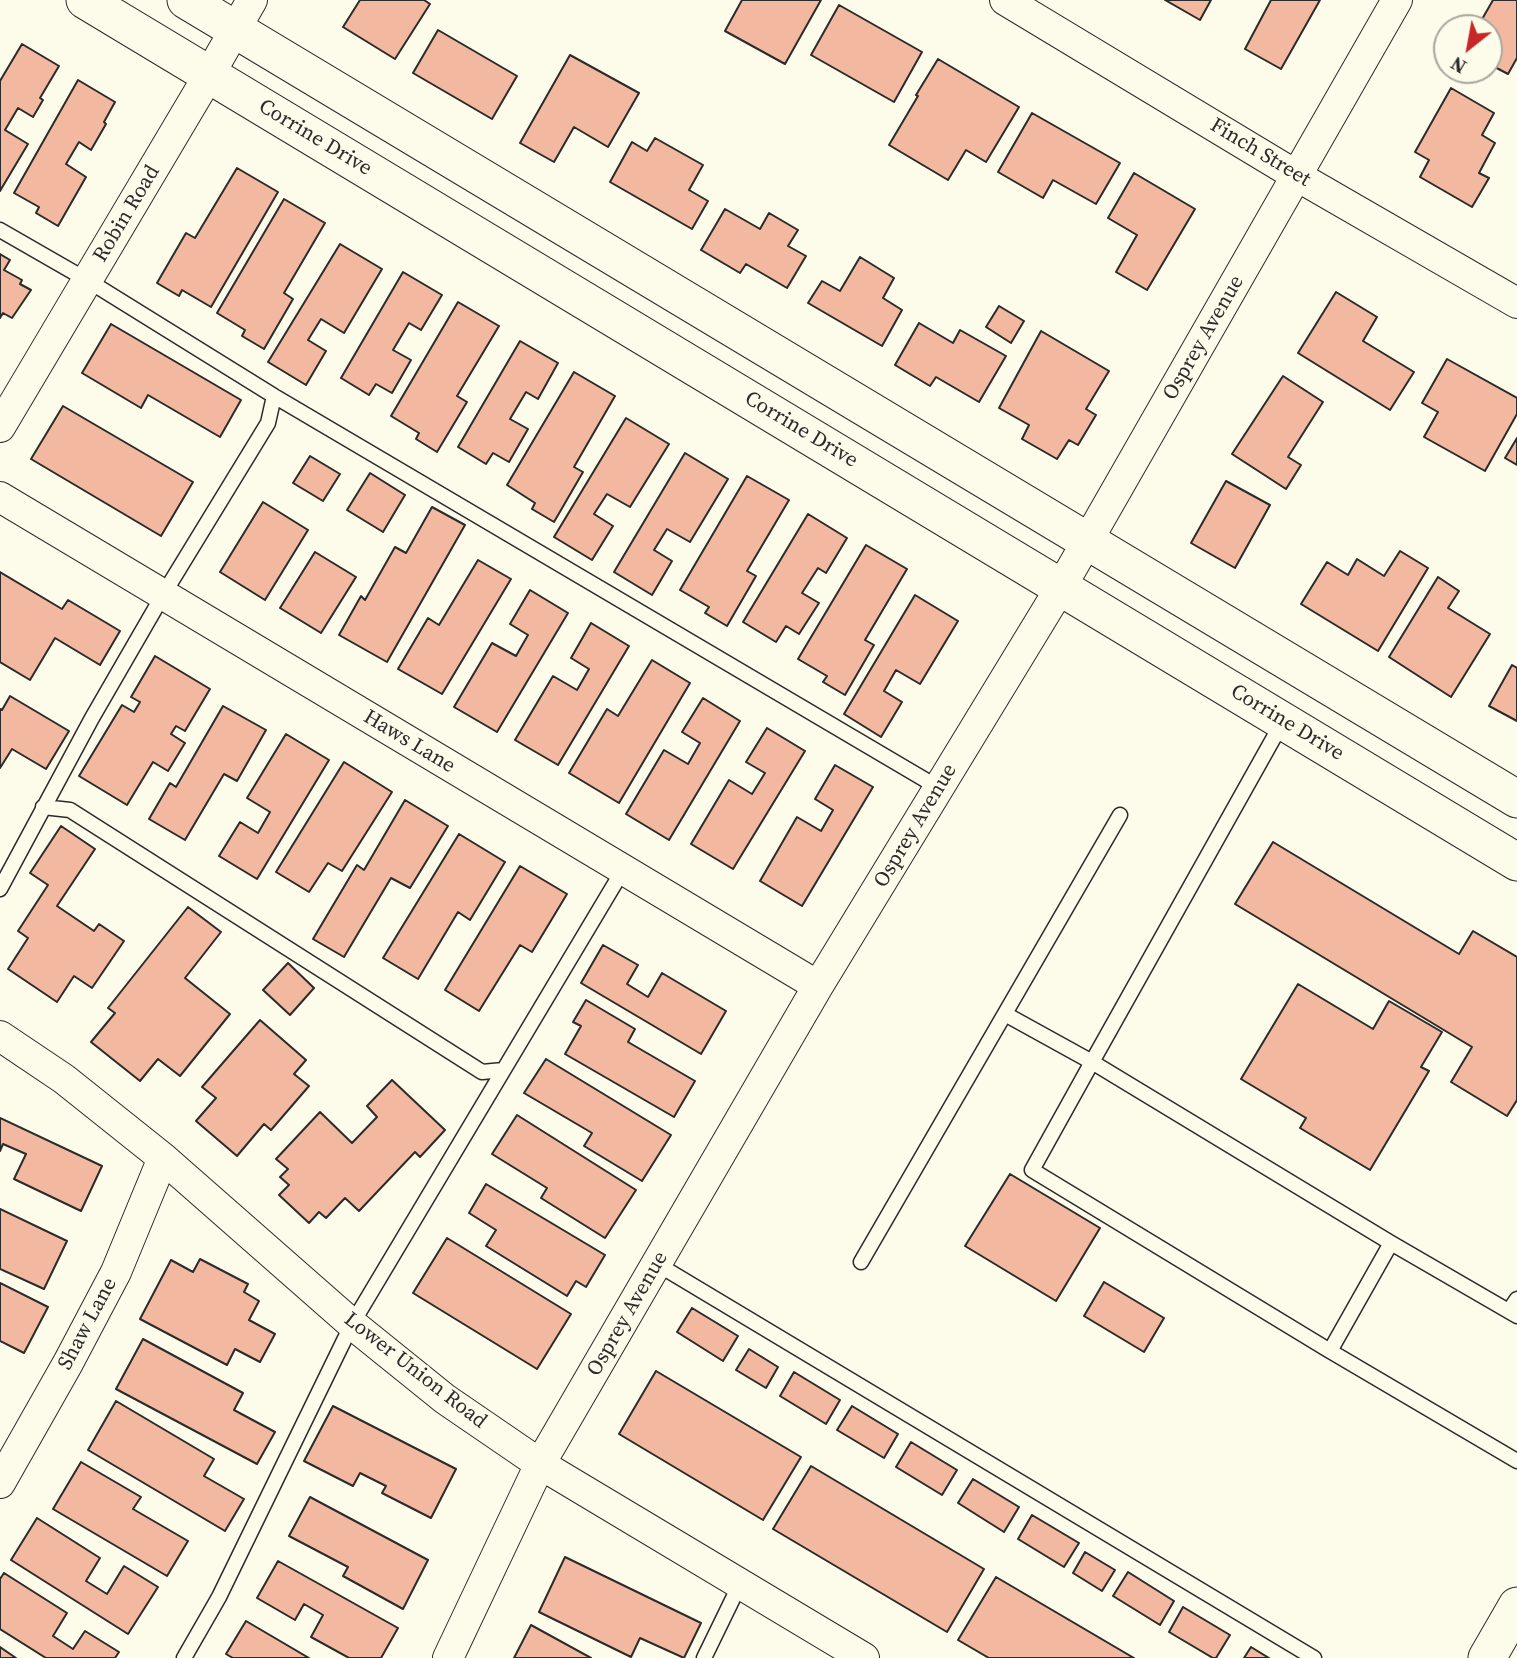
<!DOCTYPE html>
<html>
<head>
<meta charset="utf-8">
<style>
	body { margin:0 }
	#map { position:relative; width:1517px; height:1658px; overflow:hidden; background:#fdfbea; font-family:"Source Serif 4",serif }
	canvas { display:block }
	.north { position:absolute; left:1433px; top:14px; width:70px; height:70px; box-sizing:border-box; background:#fdfbea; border:2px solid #a9a89e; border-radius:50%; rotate:211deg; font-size:19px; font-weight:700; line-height:28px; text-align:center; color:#2b2b2b }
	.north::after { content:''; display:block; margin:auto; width:24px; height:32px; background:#c62828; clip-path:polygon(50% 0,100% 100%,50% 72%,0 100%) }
</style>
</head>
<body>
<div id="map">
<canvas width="1517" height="1658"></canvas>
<div class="north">N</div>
</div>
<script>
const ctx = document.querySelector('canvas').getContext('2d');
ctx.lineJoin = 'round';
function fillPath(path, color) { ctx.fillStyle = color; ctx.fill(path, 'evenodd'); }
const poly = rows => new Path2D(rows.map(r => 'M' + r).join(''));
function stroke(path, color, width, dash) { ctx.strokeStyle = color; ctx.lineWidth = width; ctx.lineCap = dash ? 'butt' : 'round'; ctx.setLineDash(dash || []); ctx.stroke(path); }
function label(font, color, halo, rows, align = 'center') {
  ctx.font = font + ' "Source Serif 4",serif'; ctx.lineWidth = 5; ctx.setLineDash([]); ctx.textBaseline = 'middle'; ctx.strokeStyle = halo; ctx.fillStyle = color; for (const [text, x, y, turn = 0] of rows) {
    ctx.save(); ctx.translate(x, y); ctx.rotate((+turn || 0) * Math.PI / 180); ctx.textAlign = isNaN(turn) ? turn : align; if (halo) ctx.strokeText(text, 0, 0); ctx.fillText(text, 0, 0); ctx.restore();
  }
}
const building = poly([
	[360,0,424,0,430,4,395,59,343,27,360,0],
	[742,0,821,0,785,64,725,31,742,0],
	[1165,0,1211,0,1200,20,1165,0],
	[1271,0,1320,0,1281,69,1245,49,1271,0],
	[1493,0,1517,0,1517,58,1508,74,1489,64,1489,28,1477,28,1493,0],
	[839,5,922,52,894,102,811,55,839,5],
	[438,30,517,76,492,119,413,73,438,30],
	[22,44,59,66,40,98,43,100,33,117,18,108,5,130,28,144,0,191,0,81,22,44],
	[570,55,639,93,608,147,574,127,554,162,520,143,570,55],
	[938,59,1019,107,986,162,966,150,948,180,889,145,918,96,916,95,938,59],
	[78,80,115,102,104,122,106,124,91,150,79,142,66,164,86,177,58,226,36,213,39,207,14,193,78,80],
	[1451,88,1494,113,1482,135,1495,143,1479,173,1489,178,1472,207,1420,177,1429,160,1415,152,1451,88],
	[1032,113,1120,163,1096,204,1053,180,1043,198,998,172,1032,113],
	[655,138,703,165,689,190,708,201,692,229,610,182,632,142,647,151,655,138],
	[237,168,278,192,211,307,182,290,179,296,157,283,186,233,195,238,237,168],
	[1134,173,1195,209,1147,290,1116,272,1137,235,1108,218,1134,173],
	[284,199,325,223,284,293,293,299,264,349,242,336,245,330,217,313,284,199],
	[725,209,760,229,769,213,798,230,788,246,806,256,787,288,746,264,740,273,701,250,725,209],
	[340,244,382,269,344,333,321,319,308,340,326,351,306,385,268,362,340,244],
	[0,254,10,260,4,270,22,280,20,284,31,290,12,318,3,313,0,318,0,254],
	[860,257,894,278,883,298,902,310,882,346,808,303,822,281,840,291,860,257],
	[403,272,442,295,421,330,409,323,393,350,411,360,392,393,376,384,369,395,341,378,403,272],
	[1336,292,1377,317,1363,341,1414,372,1390,410,1298,353,1336,292],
	[458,302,499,326,457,396,467,402,437,452,416,439,419,433,391,416,458,302],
	[999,306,1024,321,1011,343,986,327,999,306],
	[919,323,953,343,960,330,1006,356,979,402,936,377,930,386,895,365,919,323],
	[111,324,241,400,220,437,148,395,141,408,82,373,111,324],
	[1041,331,1109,371,1086,409,1096,415,1078,445,1069,440,1057,459,1022,439,1029,425,999,408,1041,331],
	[520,341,558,363,538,399,526,392,510,419,528,429,509,462,493,453,486,464,458,447,520,341],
	[1447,359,1517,398,1517,414,1485,471,1424,437,1438,412,1422,403,1447,359],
	[574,372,615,396,574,467,583,472,554,522,532,509,535,503,507,485,574,372],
	[1283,376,1323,402,1288,457,1301,465,1286,489,1232,454,1283,376],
	[63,406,193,482,161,536,31,459,63,406],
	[626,418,669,444,630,507,607,494,594,514,613,526,592,560,554,537,626,418],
	[1517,438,1517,465,1505,458,1517,438],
	[685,453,728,479,690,542,667,529,654,550,672,561,652,595,614,572,685,453],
	[310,456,340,474,323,501,293,483,310,456],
	[370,473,405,495,383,532,347,510,370,473],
	[747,476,789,500,747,571,756,576,727,626,705,613,709,607,680,590,747,476],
	[1226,481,1270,505,1235,568,1191,543,1226,481],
	[263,502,308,530,265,600,220,572,263,502],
	[432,507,465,525,387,662,339,635,361,596,365,600,395,547,406,553,432,507],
	[808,514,847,538,826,573,818,568,802,593,819,603,799,634,786,626,776,642,743,622,808,514],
	[866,545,907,569,865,640,874,645,845,695,823,682,827,676,798,659,866,545],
	[1400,551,1428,568,1378,651,1301,604,1327,562,1348,575,1357,559,1384,576,1400,551],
	[315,552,356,577,321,633,280,608,315,552],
	[478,560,511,579,442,694,398,669,428,618,439,625,478,560],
	[0,572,62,609,68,600,120,631,100,665,55,638,30,680,0,662,0,572],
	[1438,577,1459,591,1448,608,1490,634,1451,697,1389,657,1438,577],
	[530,590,568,613,497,732,454,707,492,643,516,656,528,635,510,624,530,590],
	[915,595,958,621,920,684,896,670,884,691,902,702,881,737,844,714,915,595],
	[591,623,629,646,558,765,515,740,553,676,577,690,589,669,571,658,591,623],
	[155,656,210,689,185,731,176,726,171,734,185,743,168,771,153,762,127,805,79,776,122,705,134,712,140,702,131,697,155,656],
	[652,660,690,683,619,803,569,773,607,709,618,716,652,660],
	[1512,665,1517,668,1517,721,1489,706,1512,665],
	[10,696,69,731,46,769,12,749,0,768,0,709,2,710,10,696],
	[703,698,740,721,669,840,626,814,664,750,688,764,700,743,682,732,703,698],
	[223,706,266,730,237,781,224,774,185,840,149,819,170,783,176,787,223,706],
	[767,728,805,751,733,869,691,844,729,780,752,794,765,773,746,762,767,728],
	[286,734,329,760,257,879,219,856,240,822,258,833,270,812,247,798,286,734],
	[344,762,392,792,342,871,328,863,309,892,276,872,344,762],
	[835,765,873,787,802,906,760,881,797,817,821,831,833,810,815,799,835,765],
	[405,800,448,826,410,888,391,878,344,957,313,939,357,865,364,870,405,800],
	[61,826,95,849,57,906,94,931,99,924,124,941,92,988,74,976,57,1002,8,969,28,938,18,931,48,885,30,873,61,826],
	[459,834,505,862,470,920,458,912,418,979,383,958,459,834],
	[1273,842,1459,954,1473,931,1517,957,1517,1100,1507,1116,1451,1082,1472,1047,1235,904,1273,842],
	[520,866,567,894,532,952,520,945,479,1011,445,990,520,866],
	[188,907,221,932,185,978,230,1014,180,1076,158,1059,140,1081,91,1042,115,1013,108,1008,188,907],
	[603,945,638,965,627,984,648,997,662,973,726,1011,701,1054,581,983,603,945],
	[288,963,314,988,290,1015,263,990,288,963],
	[1298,984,1373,1029,1389,1001,1442,1032,1421,1067,1429,1071,1370,1170,1300,1128,1306,1118,1241,1079,1298,984],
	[586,1000,635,1029,628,1042,695,1081,674,1117,565,1054,581,1026,573,1022,586,1000],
	[260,1020,306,1060,294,1074,309,1086,271,1130,264,1124,237,1156,196,1121,216,1098,202,1087,260,1020],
	[546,1059,671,1135,642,1181,584,1146,592,1133,524,1093,546,1059],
	[392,1080,445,1130,420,1157,415,1152,359,1211,345,1198,326,1218,319,1212,309,1223,279,1195,289,1185,280,1177,288,1169,276,1159,320,1112,352,1143,377,1117,367,1106,392,1080],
	[517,1115,636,1190,605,1238,541,1198,547,1188,492,1154,517,1115],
	[0,1118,102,1166,81,1211,14,1179,26,1154,3,1144,0,1151,0,1118],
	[1010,1174,1100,1228,1056,1301,965,1246,1010,1174],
	[486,1184,605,1255,586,1287,576,1281,567,1296,486,1246,496,1230,469,1213,486,1184],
	[0,1209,67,1241,44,1289,0,1269,0,1209],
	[447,1238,571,1314,537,1369,413,1293,447,1238],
	[200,1259,248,1284,244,1292,259,1301,249,1320,275,1334,260,1362,235,1349,227,1365,140,1319,171,1260,193,1272,200,1259],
	[1104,1282,1164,1318,1144,1352,1084,1316,1104,1282],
	[0,1283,48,1307,24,1353,0,1341,0,1283],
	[692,1308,738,1336,723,1361,677,1332,692,1308],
	[143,1339,243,1393,234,1410,275,1432,257,1464,116,1389,143,1339],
	[749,1349,778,1367,766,1388,736,1370,749,1349],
	[656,1371,801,1457,763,1520,619,1434,656,1371],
	[794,1372,840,1400,826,1424,780,1396,794,1372],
	[116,1401,214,1459,204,1476,244,1499,225,1531,88,1450,116,1401],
	[333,1406,456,1469,431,1518,382,1493,386,1486,360,1473,353,1486,304,1461,333,1406],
	[852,1406,898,1434,884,1458,837,1430,852,1406],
	[911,1442,957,1470,942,1495,896,1467,911,1442],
	[81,1462,141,1497,133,1509,188,1541,167,1576,53,1509,81,1462],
	[811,1466,984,1569,947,1632,773,1529,811,1466],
	[973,1479,1019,1507,1004,1532,958,1503,973,1479],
	[310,1497,428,1560,403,1609,343,1576,348,1567,289,1536,310,1497],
	[1032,1515,1079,1543,1064,1567,1018,1539,1032,1515],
	[37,1518,100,1558,86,1581,107,1594,124,1566,158,1587,128,1634,11,1560,37,1518],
	[1085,1552,1115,1570,1102,1591,1073,1573,1085,1552],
	[565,1557,701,1623,684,1658,640,1638,631,1657,539,1612,565,1557],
	[278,1561,398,1628,381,1658,349,1658,311,1637,323,1615,304,1604,295,1620,257,1598,278,1561],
	[1128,1572,1174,1601,1160,1625,1113,1596,1128,1572],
	[4,1573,67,1613,53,1636,73,1649,85,1631,119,1652,115,1658,46,1658,0,1629,0,1579,4,1573],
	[996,1577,1134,1658,989,1658,958,1640,996,1577],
	[1183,1607,1230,1635,1216,1658,1213,1658,1169,1632,1183,1607],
	[246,1621,309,1658,233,1658,226,1654,246,1621],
	[531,1625,591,1658,514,1658,531,1625],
	[0,1647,16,1658,0,1658,0,1647],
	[1251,1647,1269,1658,1244,1658,1251,1647]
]);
const service = poly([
	[0,230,87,280,274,396,939,788],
	[1282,723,1092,1062,1391,1243,1517,1316],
	[43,807,70,810,482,1072,503,1070],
	[0,889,92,718,163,595,268,423,274,396],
	[1005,1014,1092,1062,1032,1170,1330,1351],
	[1391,1243,1330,1351,1517,1461],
	[861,1262,1120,815],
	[657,1264,1314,1658],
	[1509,1311,1517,1299],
	[184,1658,219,1597,352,1324,623,870],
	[704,1658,740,1584]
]);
const minor = poly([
	[1005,0,1297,176,1517,303],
	[0,427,209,75,252,0],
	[0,497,818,986],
	[0,1036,64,1079,163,1158,352,1324,445,1399,540,1464,864,1658],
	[0,1483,68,1363,116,1272,163,1158],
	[448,1658,540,1464,818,986,1061,587,1397,0]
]);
const tertiary = poly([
	[85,0,1517,862],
	[186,0,1517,799],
	[1487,1658,1517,1606]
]);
const streetNames = [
	["Corrine Drive",315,138,31],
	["Finch Street",1260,153,31],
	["Robin Road",127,214,-59],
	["Osprey Avenue",1204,338,-60],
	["Corrine Drive",801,430,31],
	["Corrine Drive",1287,723,31],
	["Haws Lane",409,742,31],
	["Osprey Avenue",916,826,-59],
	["Osprey Avenue",628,1314,-60],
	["Shaw Lane",88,1324,-62],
	["Lower Union Road",415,1371,38]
];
fillPath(building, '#f2b8a0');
stroke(building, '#2b2b2b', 2);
stroke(service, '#2b2b2b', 17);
stroke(minor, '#2b2b2b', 32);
stroke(tertiary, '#2b2b2b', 39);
stroke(service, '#fdfbea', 14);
stroke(minor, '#fdfbea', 30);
stroke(tertiary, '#fdfbea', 37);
label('21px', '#2b2b2b', '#fdfbea', streetNames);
</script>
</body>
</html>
